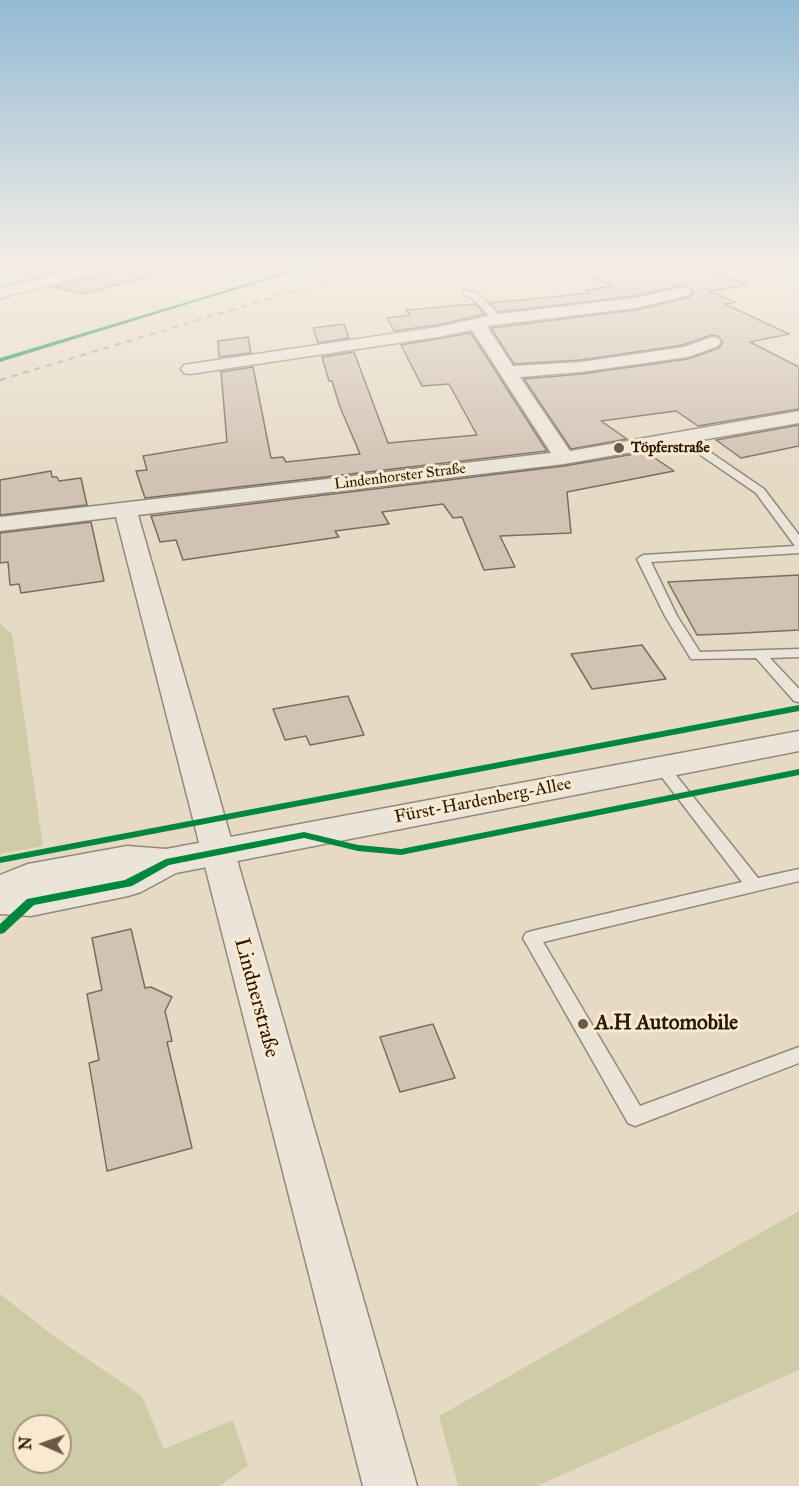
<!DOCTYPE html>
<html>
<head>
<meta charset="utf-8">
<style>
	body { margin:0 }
	#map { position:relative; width:799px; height:1486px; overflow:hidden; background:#e6dac5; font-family:"IM FELL Great Primer",serif }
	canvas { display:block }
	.north { position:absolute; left:12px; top:1414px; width:60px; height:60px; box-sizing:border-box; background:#f8e9d0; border:2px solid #a5957d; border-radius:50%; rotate:272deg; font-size:16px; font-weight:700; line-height:24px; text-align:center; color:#291701 }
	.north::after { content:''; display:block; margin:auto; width:21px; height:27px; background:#6b5b46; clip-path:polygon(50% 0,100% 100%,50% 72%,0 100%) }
</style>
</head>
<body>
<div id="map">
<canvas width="799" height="1486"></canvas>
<div class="north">N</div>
</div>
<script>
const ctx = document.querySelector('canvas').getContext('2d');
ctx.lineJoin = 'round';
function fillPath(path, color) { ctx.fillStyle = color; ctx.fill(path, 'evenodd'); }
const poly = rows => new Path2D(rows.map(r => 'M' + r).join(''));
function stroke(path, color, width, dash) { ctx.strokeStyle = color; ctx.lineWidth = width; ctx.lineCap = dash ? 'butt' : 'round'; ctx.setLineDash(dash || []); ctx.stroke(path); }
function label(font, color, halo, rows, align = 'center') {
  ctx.font = font + ' "IM FELL Great Primer",serif'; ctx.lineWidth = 6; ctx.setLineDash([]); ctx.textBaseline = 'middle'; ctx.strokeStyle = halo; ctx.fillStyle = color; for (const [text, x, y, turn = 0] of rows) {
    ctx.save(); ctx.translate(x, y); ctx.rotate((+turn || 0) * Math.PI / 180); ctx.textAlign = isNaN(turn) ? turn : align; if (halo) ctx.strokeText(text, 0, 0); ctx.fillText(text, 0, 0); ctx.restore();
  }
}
const green = poly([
	[0,623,12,634,43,846,0,854],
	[799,1211,799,1370,537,1486,458,1486,439,1416],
	[0,1294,59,1340,142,1396,164,1449,233,1420,248,1466,219,1486,0,1486],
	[24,1426,60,1426,60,1462,24,1462]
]);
const building = poly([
	[3,265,89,265,30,278,2,268,3,265],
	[122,265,161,265,162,273,83,294,54,287,119,270,122,265],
	[620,265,700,265,746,285,709,291,735,302,725,304,789,334,750,342,799,367,799,409,698,426,676,411,601,421,627,439,571,449,524,379,581,374,688,359,719,348,723,342,718,336,711,335,683,345,581,360,514,364,491,328,635,310,690,297,694,292,684,285,635,296,499,312,490,303,591,293,585,290,611,286,581,271,620,265],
	[475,304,485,314,438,325,394,331,387,318,410,315,406,310,475,304],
	[344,324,349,338,318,343,313,328,344,324],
	[471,333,547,451,145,498,136,471,147,470,143,456,227,442,221,372,253,367,271,458,283,457,286,462,360,454,340,407,332,381,329,381,322,357,354,352,388,443,477,435,449,384,422,386,401,345,471,333],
	[248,337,251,353,219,357,218,341,248,337],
	[799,425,799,446,741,458,716,440,799,425],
	[646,452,674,471,567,492,571,533,500,536,515,567,484,570,462,517,453,518,443,504,382,512,389,524,335,531,339,537,183,560,176,540,160,542,151,516,564,466,646,452],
	[51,471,52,477,57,477,59,481,81,478,87,505,0,515,0,480,51,471],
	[91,522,104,581,21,593,19,584,10,585,8,562,0,563,0,533,91,522],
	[799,575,799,630,724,634,697,635,668,582,799,575],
	[642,645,666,679,592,689,571,654,642,645],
	[348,696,364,735,310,745,306,736,285,740,273,709,348,696],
	[131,929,145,988,151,987,172,997,165,1011,172,1041,167,1042,192,1148,107,1171,89,1063,99,1060,87,994,102,990,92,938,131,929],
	[433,1024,455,1078,400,1092,380,1037,433,1024]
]);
const service = poly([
	[466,290,478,294,501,317,501,321,495,321,472,298,463,294,463,290,466,290],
	[677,435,685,435,764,489,799,535,799,553,651,562,677,616,700,652,799,649,799,657,770,658,799,689,799,702,794,701,756,658,691,659,665,616,637,559,643,555,795,546,756,493,677,439,677,435],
	[662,762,667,764,758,878,799,869,799,881,543,942,640,1106,799,1047,799,1063,635,1126,628,1123,523,938,526,933,532,931,742,882,654,767,662,762]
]);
const minor = poly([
	[97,265,120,265,118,268,0,298,0,288,97,265],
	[684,287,689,289,692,292,689,295,635,308,487,326,513,366,581,362,684,347,712,337,718,338,721,342,718,346,688,357,581,372,520,377,570,451,799,411,799,423,564,464,138,515,417,1486,363,1486,116,517,0,531,0,517,551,453,472,330,438,337,190,374,184,373,181,369,184,365,190,364,438,327,498,314,635,298,684,287]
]);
const tertiary = poly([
	[799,731,799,751,176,873,141,892,128,896,31,916,0,914,0,875,28,864,127,846,166,849,799,731]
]);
const rail = poly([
	[0,380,380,265]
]);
const cycleway = poly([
	[310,265,315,265,0,362,0,358,310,265],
	[799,705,799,711,0,863,0,857,799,705],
	[799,769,799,775,401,855,358,851,304,838,169,865,132,886,34,905,4,933,0,934,0,924,27,899,125,880,166,859,304,832,358,845,401,849,799,769]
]);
const markers = [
	[619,448,6,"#6b5b46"],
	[583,1024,6,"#6b5b46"]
];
const farPoinames = [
	["Töpferstraße",631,448]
];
const farStreetnames = [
	["Lindenhorster Straße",400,477,-7]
];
const streetNames = [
	["Fürst-Hardenberg-Allee",483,801,-11]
];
const nearStreetnames = [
	["Lindnerstraße",256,998,75]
];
const nearPoinames = [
	["A.H Automobile",595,1024]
];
fillPath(green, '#cecca7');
fillPath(building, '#d2c2b3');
stroke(building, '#776e60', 1.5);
stroke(service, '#92897a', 3);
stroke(minor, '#92897a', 3);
stroke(tertiary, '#92897a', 3);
fillPath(service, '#eae4d9');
fillPath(minor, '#eae4d9');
fillPath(tertiary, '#eae4d9');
stroke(rail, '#a49d93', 2, [6, 6]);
fillPath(cycleway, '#00873e');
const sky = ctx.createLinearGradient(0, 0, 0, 473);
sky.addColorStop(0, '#92bad4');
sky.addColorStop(0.56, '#f4eee5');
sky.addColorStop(1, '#f4eee500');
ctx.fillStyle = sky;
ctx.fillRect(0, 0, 799, 473);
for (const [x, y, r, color] of markers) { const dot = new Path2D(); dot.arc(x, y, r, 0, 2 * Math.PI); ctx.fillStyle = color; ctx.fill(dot); stroke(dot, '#f8e9d0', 2); }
label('bold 15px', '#291701', '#f8e9d0', farPoinames, 'left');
label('15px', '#291701', '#f8e9d0', farStreetnames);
label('18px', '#291701', '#f8e9d0', streetNames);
label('21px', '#291701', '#f8e9d0', nearStreetnames);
label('bold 21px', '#291701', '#f8e9d0', nearPoinames, 'left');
</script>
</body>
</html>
